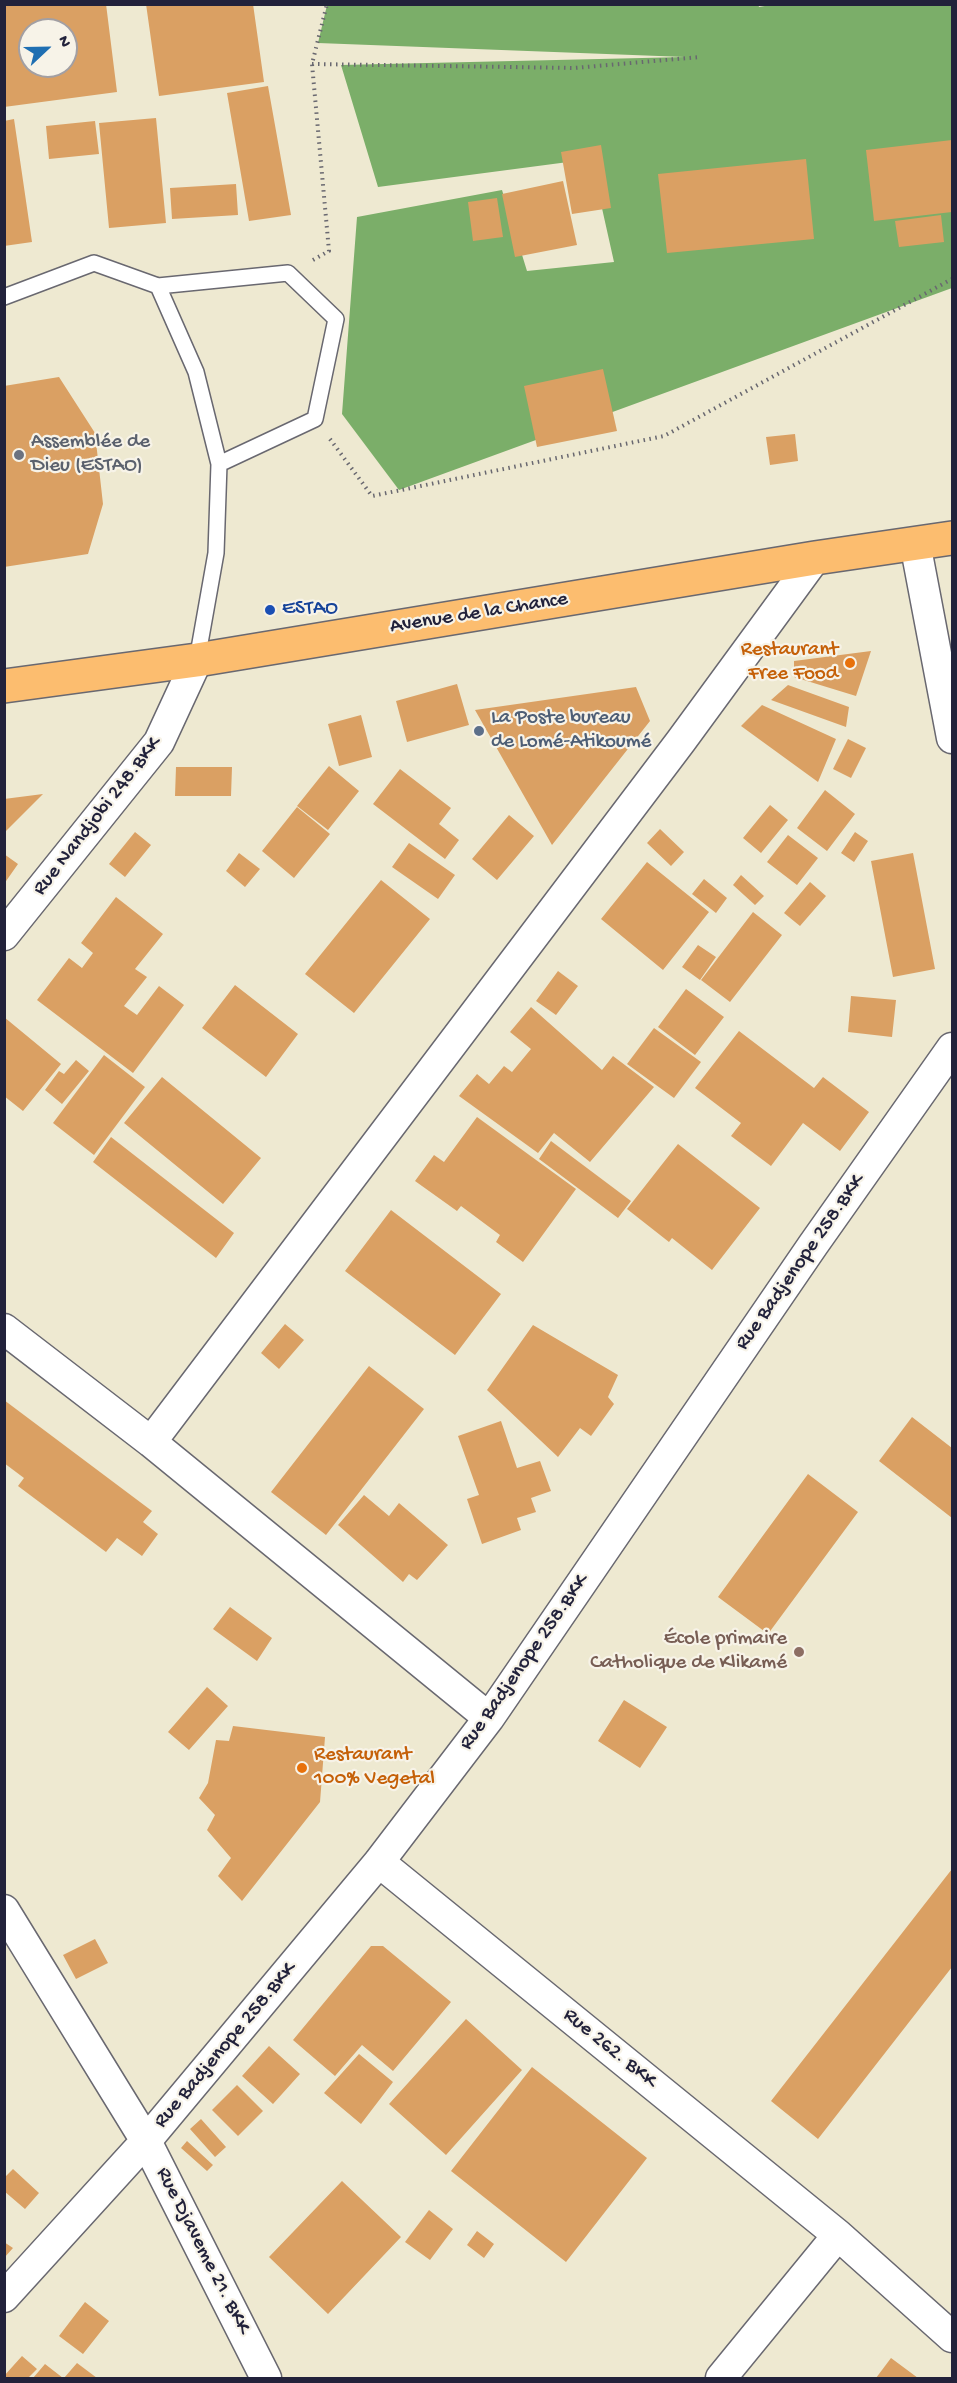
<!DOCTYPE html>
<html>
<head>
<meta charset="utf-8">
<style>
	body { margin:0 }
	#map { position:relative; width:957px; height:2383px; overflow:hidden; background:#eee9d1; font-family:"Gochi Hand",sans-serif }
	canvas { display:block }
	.frame { position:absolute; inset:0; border:6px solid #22223b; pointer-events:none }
	.north { position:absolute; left:18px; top:18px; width:60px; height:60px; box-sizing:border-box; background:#f7f3e8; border:2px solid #a29fa3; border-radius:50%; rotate:68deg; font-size:16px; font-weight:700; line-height:24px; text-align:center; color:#22223b }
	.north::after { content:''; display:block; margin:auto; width:21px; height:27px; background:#1f6fb2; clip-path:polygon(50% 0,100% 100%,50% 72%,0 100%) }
</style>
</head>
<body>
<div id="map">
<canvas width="957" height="2383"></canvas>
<div class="frame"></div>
<div class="north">N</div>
</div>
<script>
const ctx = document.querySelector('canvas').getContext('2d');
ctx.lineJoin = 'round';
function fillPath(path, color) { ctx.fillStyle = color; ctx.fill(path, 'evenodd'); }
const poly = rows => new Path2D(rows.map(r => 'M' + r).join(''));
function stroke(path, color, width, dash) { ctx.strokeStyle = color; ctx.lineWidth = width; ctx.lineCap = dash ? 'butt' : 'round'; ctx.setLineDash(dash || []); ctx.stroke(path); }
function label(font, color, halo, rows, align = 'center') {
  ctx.font = font + ' "Gochi Hand",sans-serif'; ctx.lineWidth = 4.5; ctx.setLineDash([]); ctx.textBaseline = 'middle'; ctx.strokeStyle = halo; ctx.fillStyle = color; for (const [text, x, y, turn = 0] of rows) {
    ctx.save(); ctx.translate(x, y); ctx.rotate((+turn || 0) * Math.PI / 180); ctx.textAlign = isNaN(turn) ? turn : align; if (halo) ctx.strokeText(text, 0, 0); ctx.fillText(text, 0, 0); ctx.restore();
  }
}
const forest = poly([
	[758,4,759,7,776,4,952,5,952,288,399,490,342,414,357,217,502,190,527,271,614,262,591,159,378,187,341,65,685,57,318,43,327,5]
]);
const building = poly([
	[4,4,106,4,117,92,4,107],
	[30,30,66,30,66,66,30,66],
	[146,4,253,4,264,82,159,96],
	[268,86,291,215,249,221,227,93],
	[156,118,166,223,109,228,99,123],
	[14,119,32,242,4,246,4,121],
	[95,121,99,154,49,159,46,126],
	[952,140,952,212,874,221,866,150],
	[601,145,611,208,572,214,561,152],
	[806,159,814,239,667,253,658,174],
	[563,181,577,245,515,257,502,194],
	[236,184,238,215,172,219,170,188],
	[497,198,503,237,473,241,468,202],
	[941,215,944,242,899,247,895,221],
	[603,369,617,431,537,447,524,386],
	[59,377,95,433,103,504,88,554,4,567,4,386],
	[795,434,798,461,770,465,766,437],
	[871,651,856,696,794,677,794,661],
	[457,684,469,725,407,742,396,701],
	[788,685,849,707,846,727,771,700],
	[636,687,650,721,552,845,475,710],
	[762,705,836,739,818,782,741,726],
	[361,715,372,757,339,766,328,724],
	[848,739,866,748,851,778,833,769],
	[329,766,359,791,328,830,297,806],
	[176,767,232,767,231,796,175,796],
	[400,769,451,808,439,824,459,840,445,859,373,804],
	[825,790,855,814,827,851,797,828],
	[43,794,4,833,4,799],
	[770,805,788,820,761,853,743,838],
	[297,807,330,834,294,878,262,851],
	[509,815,534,836,497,880,472,859],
	[660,829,684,852,671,866,647,843],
	[135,832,151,845,125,877,109,864],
	[855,832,868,841,854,862,841,853],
	[788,835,818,858,797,885,767,862],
	[409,843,455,875,438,899,392,867],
	[239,853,260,869,245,887,226,871],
	[913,853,935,969,893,977,871,861],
	[4,854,18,864,4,884],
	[647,862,709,912,663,970,601,919],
	[741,875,764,896,755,905,733,885],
	[704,879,727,898,716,913,692,894],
	[381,880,430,919,354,1013,305,974],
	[810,882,826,896,800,926,784,913],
	[116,897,163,934,135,969,147,977,124,1006,137,1015,159,986,184,1005,133,1073,37,1000,69,958,82,968,93,953,81,943],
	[753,912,782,935,730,1002,701,980],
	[698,945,716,957,700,980,682,967],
	[558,971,578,986,556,1015,536,1001],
	[235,985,298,1034,266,1077,202,1028],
	[686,989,724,1017,695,1055,658,1027],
	[851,996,896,1000,892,1037,848,1032],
	[531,1007,602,1070,613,1056,654,1087,590,1162,554,1133,538,1153,459,1096,477,1074,489,1084,504,1066,512,1072,531,1049,510,1032],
	[4,1017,61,1064,23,1111,4,1096],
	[654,1028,701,1062,674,1098,627,1064],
	[739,1031,814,1088,823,1077,869,1112,840,1151,803,1123,771,1166,731,1136,741,1123,695,1088],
	[104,1055,145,1087,94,1155,53,1123],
	[76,1060,89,1071,62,1104,45,1090,59,1071,64,1074],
	[162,1077,261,1158,223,1204,124,1123],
	[477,1117,576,1189,523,1262,496,1242,500,1235,461,1206,457,1211,415,1181,434,1155,444,1162],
	[111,1137,234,1233,216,1258,93,1162],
	[551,1141,631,1201,618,1218,539,1159],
	[678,1144,760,1208,712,1270,672,1238,669,1242,627,1209],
	[391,1210,501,1294,455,1355,345,1271],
	[285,1324,304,1340,279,1369,261,1353],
	[533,1325,618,1375,608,1397,614,1404,591,1436,580,1428,558,1457,487,1390],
	[369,1366,424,1409,326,1535,271,1492],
	[4,1400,152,1511,143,1522,158,1534,142,1556,117,1538,106,1552,18,1486,24,1478,4,1463],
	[912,1417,952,1448,952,1518,879,1461],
	[501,1421,517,1468,540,1461,551,1491,531,1498,536,1512,517,1518,521,1530,482,1544,467,1499,479,1495,458,1436],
	[808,1474,858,1512,768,1634,718,1597],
	[364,1495,389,1516,399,1503,448,1545,417,1580,409,1574,403,1582,338,1525],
	[230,1607,272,1638,257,1661,213,1629],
	[207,1687,228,1706,189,1750,168,1732],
	[624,1700,667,1727,640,1768,598,1741],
	[233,1726,325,1737,320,1802,242,1901,218,1876,231,1858,207,1830,215,1815,199,1798,208,1783,216,1740,229,1741],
	[952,1869,952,1967,818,2139,771,2101],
	[95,1939,108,1963,76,1979,63,1955],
	[371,1946,383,1946,451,2002,393,2071,362,2045,335,2076,293,2040],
	[466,2019,522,2070,446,2155,389,2104],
	[269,2046,300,2074,273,2104,242,2076],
	[359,2054,393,2082,361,2124,324,2093],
	[532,2067,647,2158,566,2262,451,2171],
	[237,2085,263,2111,238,2136,212,2110],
	[201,2119,226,2147,215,2157,190,2129],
	[187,2141,213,2165,207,2171,181,2148],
	[13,2169,39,2193,25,2209,4,2191,4,2178],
	[342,2181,401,2237,328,2314,269,2257],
	[429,2210,453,2229,430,2260,405,2242],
	[477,2231,494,2244,484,2258,467,2245],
	[4,2242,13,2248,4,2258],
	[85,2302,109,2321,83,2354,59,2336],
	[22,2356,37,2369,28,2378,4,2378,4,2376],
	[891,2358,918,2378,876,2378],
	[77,2363,97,2378,64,2378],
	[45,2364,63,2378,33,2378]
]);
const path = poly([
	[312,64,574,68,700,57],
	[313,260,329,251,312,64,327,4],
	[330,439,372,496,664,436,952,279]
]);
const service = poly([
	[158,286,288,273,336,319,315,419,219,464],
	[4,297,94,263,158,286,196,372,219,464,216,553,197,660]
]);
const minor = poly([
	[915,543,952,738],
	[4,935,159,742,197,660],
	[4,1329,151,1442,489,1718],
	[151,1442,681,741,815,558],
	[379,1862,838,2235,952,2337],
	[4,1910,146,2141,266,2378],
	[4,2297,146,2141,379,1862,489,1718,813,1245,952,1048],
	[721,2378,838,2235]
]);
const primary = poly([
	[4,686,197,660,815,558,952,538]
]);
const markers = [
	[19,455,6,"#6b7280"],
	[270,610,6,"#1a4fb4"],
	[850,663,6,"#e8710a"],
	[479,731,6,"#5c6f8a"],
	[799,1652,6,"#8d6e63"],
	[302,1768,6,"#e8710a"]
];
const worshipNames = [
	["Assemblée de",31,443],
	["Dieu (ESTAO)",31,467]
];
const transitNames = [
	["ESTAO",282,610]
];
const streetNames = [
	["Avenue de la Chance",479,614,-9],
	["Rue Nandjobi 248.BKK",98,817,-52],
	["Rue Badjenope 258.BKK",801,1263,-55],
	["Rue Badjenope 258.BKK",525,1663,-55],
	["Rue Badjenope 258.BKK",226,2046,-50],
	["Rue 262. BKK",609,2049,39],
	["Rue Djaveme 21. BKK",202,2251,63]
];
const foodNames = [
	["Restaurant",838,651],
	["Free Food",838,675],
	["Restaurant",314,1756,"left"],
	["100% Vegetal",314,1780,"left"]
];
const serviceNames = [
	["La Poste bureau",491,719],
	["de Lomé-Atikoumé",491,743]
];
const educationNames = [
	["École primaire",787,1640],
	["Catholique de Klikamé",787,1664]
];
fillPath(forest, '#7bae69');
fillPath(building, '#daa063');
stroke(service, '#696870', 18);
stroke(minor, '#696870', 33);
stroke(primary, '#696870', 36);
stroke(path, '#696870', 4, [1.5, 4.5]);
stroke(service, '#fff', 15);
stroke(minor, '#fff', 30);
stroke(primary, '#fcbd6f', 33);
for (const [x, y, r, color] of markers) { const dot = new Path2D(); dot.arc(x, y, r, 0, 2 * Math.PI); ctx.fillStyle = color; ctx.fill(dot); stroke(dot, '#f7f3e8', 2); }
label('21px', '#5b616d', '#f7f3e8', worshipNames, 'left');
label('21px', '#164399', '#f7f3e8', transitNames, 'left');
label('21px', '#22223b', '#f7f3e8', streetNames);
label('21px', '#c56008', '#f7f3e8', foodNames, 'right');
label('21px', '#4e5e75', '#f7f3e8', serviceNames, 'left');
label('21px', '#785e54', '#f7f3e8', educationNames, 'right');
</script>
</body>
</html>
